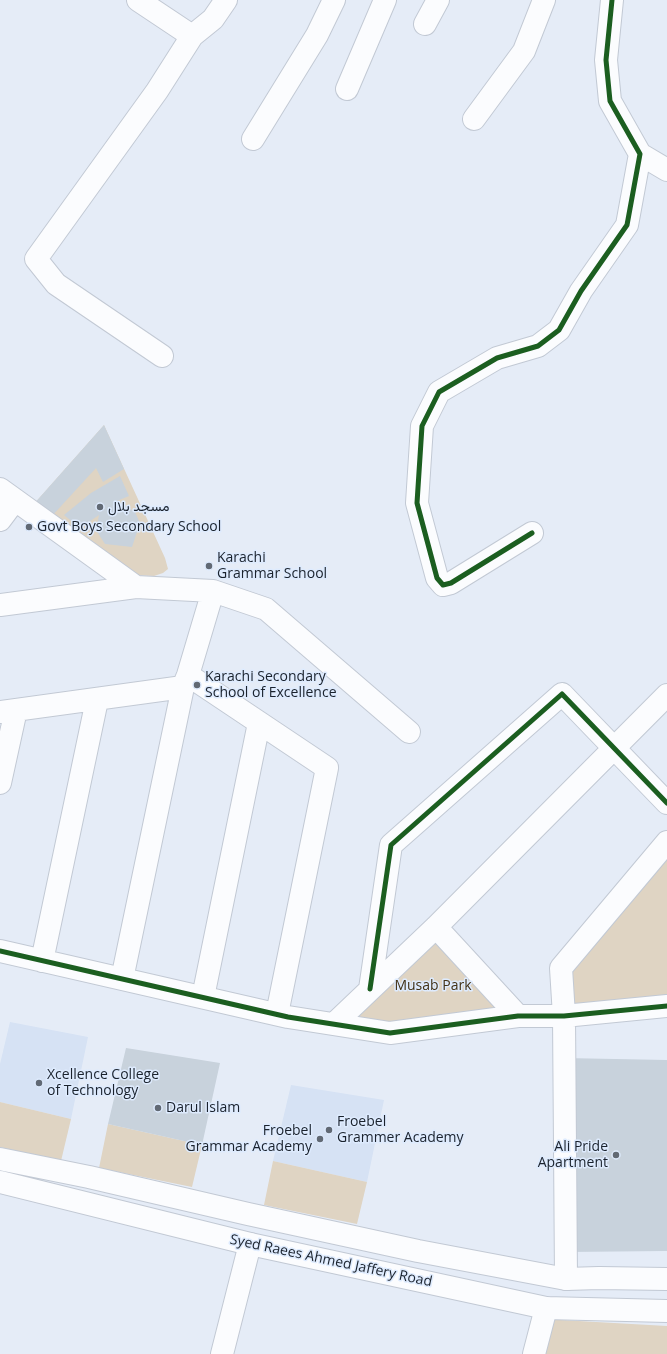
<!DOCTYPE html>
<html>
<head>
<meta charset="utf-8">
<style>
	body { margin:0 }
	canvas { display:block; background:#e5ecf7 }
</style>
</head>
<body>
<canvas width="667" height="1354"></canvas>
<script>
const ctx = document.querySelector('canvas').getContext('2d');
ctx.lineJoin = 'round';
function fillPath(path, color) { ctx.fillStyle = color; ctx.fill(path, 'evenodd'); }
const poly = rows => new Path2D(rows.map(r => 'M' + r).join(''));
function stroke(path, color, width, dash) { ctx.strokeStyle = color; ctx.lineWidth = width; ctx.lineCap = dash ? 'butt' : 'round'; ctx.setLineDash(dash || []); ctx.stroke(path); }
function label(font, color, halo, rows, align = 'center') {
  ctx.font = font + ' "Open Sans",Vazirmatn,sans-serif'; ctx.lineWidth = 3; ctx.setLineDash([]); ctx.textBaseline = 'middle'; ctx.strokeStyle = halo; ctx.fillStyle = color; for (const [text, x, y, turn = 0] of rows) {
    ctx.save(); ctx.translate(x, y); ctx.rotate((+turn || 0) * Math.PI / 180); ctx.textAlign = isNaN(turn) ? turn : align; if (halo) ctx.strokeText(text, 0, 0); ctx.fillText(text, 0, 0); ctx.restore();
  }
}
const built = poly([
	[10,1022,88,1037,71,1119,0,1102,0,1064],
	[291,1085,384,1100,367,1182,273,1161]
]);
const green = poly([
	[104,425,165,558,168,569,163,573,154,576,132,575,33,505],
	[667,842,667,1006,564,1016,561,968],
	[436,927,518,1016,390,1033,334,1024],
	[0,1102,71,1119,61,1161,0,1147],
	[108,1124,202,1145,192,1187,99,1168],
	[273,1161,367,1182,357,1224,264,1205],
	[543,1319,667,1326,667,1354,534,1354]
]);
const building = poly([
	[104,425,124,469,103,482,96,468,51,517,33,505],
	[120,476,129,496,117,501,135,512,140,523,132,547,105,544,96,530,99,515,80,528,64,515,91,493],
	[126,1048,220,1063,202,1145,108,1124],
	[564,1058,667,1060,667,1251,566,1252]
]);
const street = poly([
	[138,0,192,36],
	[425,24,438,0],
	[347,89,385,0],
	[474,119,524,51,544,0],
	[253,139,317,35,334,0],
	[640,154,667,170],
	[162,356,56,284,36,259,157,91,192,36,213,19,226,0],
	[0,489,136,587],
	[0,520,15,500],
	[532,533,451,583,443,585,437,578,417,503,422,426,439,392,497,358,538,346,559,330,581,291,627,225,640,154,610,101,606,60,612,0],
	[0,605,136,587,213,591,266,609,409,732],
	[188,675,327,768,277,1014],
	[0,712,183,687,188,675,213,591],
	[0,783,16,710],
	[436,927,518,1016],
	[0,951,288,1017,390,1033,518,1016,564,1016,667,1006],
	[42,961,97,700],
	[122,979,183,687],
	[370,989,391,845,562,694,667,803],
	[203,997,259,723],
	[334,1024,436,927,667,695],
	[566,1279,564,1016,561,968,667,842],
	[222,1354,250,1244],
	[534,1354,546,1308]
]);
const secondary = poly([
	[0,1159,89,1177,248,1214,418,1251,566,1279,599,1278,667,1279],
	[0,1182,250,1244,546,1308,667,1311]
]);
const cycleway = poly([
	[532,533,451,583,443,585,437,578,417,503,422,426,439,392,497,358,538,346,559,330,581,291,627,225,640,154,610,101,606,60,612,0],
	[0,951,288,1017,390,1033,518,1016,564,1016,667,1006],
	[370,989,391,845,562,694,667,803]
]);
const markers = [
	[100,507,4,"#616974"],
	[29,527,4,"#616974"],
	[209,566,4,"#616974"],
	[197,685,4,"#616974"],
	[39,1083,4,"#616974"],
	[158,1108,4,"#616974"],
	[329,1130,4,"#616974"],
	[320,1139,4,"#616974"],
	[616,1155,4,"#616974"]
];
const poiNames = [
	["مسجد بلال",108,507],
	["Govt Boys Secondary School",37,527],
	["Karachi",217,558],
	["Grammar School",217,574],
	["Karachi Secondary",205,677],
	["School of Excellence",205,693],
	["Xcellence College",47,1075],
	["of Technology",47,1091],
	["Darul Islam",166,1108],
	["Froebel",337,1122],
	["Grammer Academy",337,1138],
	["Froebel",312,1131,"right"],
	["Grammar Academy",312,1147,"right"],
	["Ali Pride",608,1147,"right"],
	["Apartment",608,1163,"right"]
];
const parkNames = [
	["Musab Park",433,986]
];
const streetNames = [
	["Syed Raees Ahmed Jaffery Road",331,1261,12]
];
fillPath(built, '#d6e2f4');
fillPath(green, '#dfd4c3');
fillPath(building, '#c8d2dc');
stroke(street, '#c2c9d4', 24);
stroke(secondary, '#c2c9d4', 24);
stroke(street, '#fbfcfe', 22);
stroke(secondary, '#fbfcfe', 22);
stroke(cycleway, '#1b5e20', 5);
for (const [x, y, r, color] of markers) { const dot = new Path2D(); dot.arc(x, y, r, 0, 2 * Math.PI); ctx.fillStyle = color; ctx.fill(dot); stroke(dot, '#deebfe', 1.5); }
label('14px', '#1a222d', '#deebfe', poiNames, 'left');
label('14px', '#423115', '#deebfe', parkNames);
label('14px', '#1a222d', '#deebfe', streetNames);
</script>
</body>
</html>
